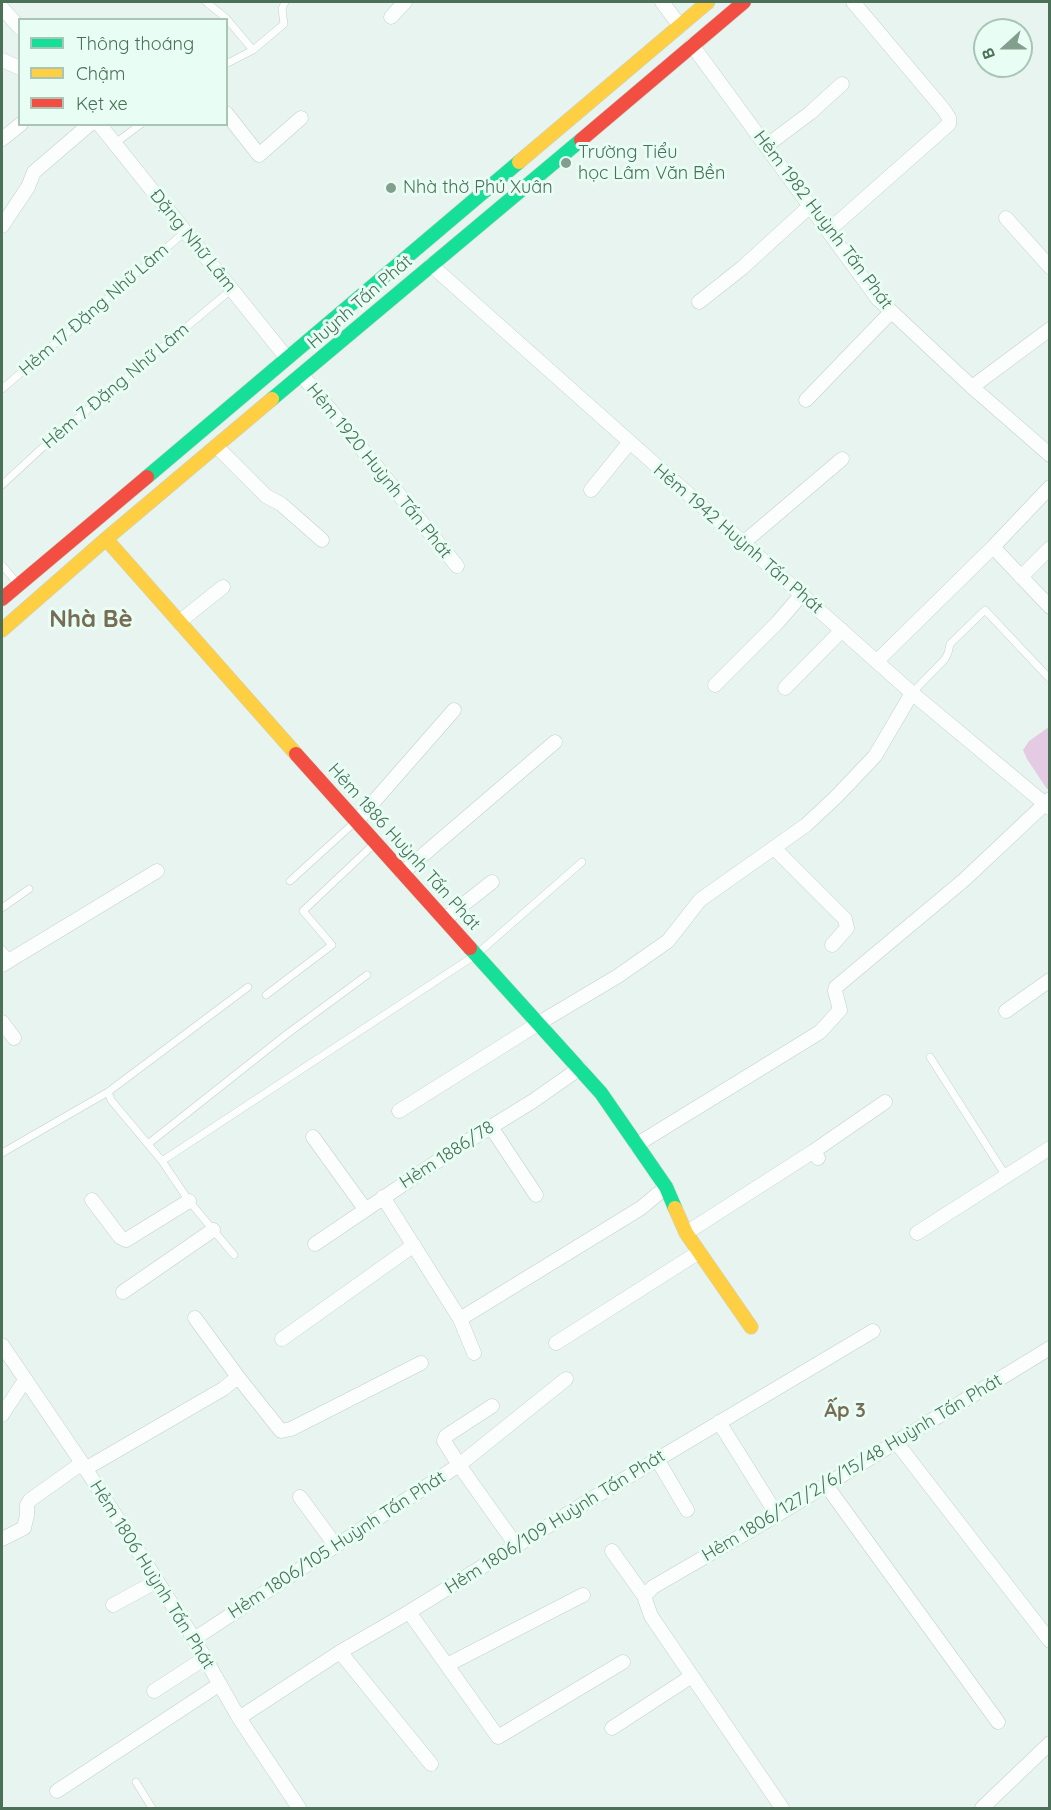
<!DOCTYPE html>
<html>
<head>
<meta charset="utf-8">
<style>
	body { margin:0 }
	#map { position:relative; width:1051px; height:1810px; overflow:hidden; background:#e8f4ef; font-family:Quicksand,sans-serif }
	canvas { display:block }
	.frame { position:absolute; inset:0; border:3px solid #4b7057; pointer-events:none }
	.legend { position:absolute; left:18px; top:18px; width:210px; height:108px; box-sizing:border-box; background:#e8fef5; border:2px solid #a9c5b6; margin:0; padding:8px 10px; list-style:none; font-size:18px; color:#4b7057 }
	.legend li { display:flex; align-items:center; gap:12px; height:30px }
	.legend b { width:30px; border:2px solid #a9c5b6 }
	.north { position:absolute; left:973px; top:18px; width:60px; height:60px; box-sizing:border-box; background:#e8fef5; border:2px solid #a9c5b6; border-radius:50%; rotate:249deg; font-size:16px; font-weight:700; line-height:24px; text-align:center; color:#4b7057 }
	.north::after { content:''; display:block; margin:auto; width:21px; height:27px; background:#829e8c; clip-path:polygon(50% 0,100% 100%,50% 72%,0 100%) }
</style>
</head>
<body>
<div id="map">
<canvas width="1051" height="1810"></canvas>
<div class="frame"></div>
<ul class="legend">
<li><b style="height:8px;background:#16e098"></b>Thông thoáng</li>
<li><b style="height:8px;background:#ffcf43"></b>Chậm</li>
<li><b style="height:8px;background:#f24e42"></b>Kẹt xe</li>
</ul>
<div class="north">B</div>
</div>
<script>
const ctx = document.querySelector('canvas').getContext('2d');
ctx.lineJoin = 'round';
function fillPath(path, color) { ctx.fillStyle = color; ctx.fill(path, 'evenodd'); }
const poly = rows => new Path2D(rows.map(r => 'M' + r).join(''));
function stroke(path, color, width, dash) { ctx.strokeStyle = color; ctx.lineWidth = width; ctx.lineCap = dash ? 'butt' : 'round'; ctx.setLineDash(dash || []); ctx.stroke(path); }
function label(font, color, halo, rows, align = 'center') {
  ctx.font = font + ' Quicksand,sans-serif'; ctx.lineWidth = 6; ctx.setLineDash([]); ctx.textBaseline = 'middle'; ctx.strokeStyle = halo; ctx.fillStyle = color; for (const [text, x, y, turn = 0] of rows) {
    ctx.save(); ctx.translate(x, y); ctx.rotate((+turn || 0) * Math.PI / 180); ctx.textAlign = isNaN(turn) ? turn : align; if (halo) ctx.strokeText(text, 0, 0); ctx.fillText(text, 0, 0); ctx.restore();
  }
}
const water = poly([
	[1049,727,1050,789,1047,789,1027,759,1023,750,1029,741]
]);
const lane = poly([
	[206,2,226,18,253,50],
	[226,64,253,50,284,24,282,9,285,2],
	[114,144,141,124],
	[2,389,186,231],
	[2,485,42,448,232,289],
	[2,565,17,583],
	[912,693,945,659,948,653,950,644,985,610,1050,679],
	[290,881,355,822],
	[2,908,29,889],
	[2,949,10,959],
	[266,995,332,945,303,911,373,845],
	[930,1057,1006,1176],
	[148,1144,287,1034,367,975],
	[2,1153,108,1092],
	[162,1161,477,954,582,862],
	[234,1255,189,1201,162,1161,111,1100,108,1092,248,987],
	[136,1782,152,1808]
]);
const street = poly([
	[662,2,680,26],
	[2,8,20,28],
	[391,17,405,2],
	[692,45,878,299,972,387,1050,455],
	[2,60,20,68],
	[226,113,259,155,301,118],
	[99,124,286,357],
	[2,139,21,124],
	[766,146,810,113,842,84],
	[1006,218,1050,267],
	[2,226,28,187,34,172,90,124],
	[828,231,949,124,949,118,944,110,853,2],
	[431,265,912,693,1050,808],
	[699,302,742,268,810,206],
	[302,375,457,566],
	[972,387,1050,329],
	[806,400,891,312],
	[217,447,266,496,281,504,322,540],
	[591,490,629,443],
	[743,543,842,459],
	[993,547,1050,607],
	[1021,577,1050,548],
	[179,622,223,587],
	[877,661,993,547,1050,487],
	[715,685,778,622,802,594],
	[785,688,842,630],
	[356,822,454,710],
	[774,848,845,919,847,928,832,945],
	[402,873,555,742],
	[445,919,492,882],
	[2,965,157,871],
	[1006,1011,1050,980],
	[2,1022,14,1038],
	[399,1111,539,1023,618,976,668,941,700,900,806,825,836,797,875,756,912,693],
	[491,1127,536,1195],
	[313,1137,365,1209],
	[636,1145,820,1032,840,1010,835,991,836,987,964,880,1050,799],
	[814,1151,885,1102],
	[383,1197,460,1319,474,1353],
	[92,1200,120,1237,126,1240,189,1201],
	[686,1233,814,1151,818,1158],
	[917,1233,1050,1148],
	[315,1244,460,1146,533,1101,580,1068],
	[123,1292,213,1230],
	[195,1318,238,1377,281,1431,291,1429,421,1363],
	[460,1319,641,1208,666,1187],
	[282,1339,414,1245],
	[556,1343,699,1252],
	[2,1345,82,1463,194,1639,239,1718,299,1808],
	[492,1406,446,1436,444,1441,459,1465,566,1379],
	[2,1415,25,1380],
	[719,1422,777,1515],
	[896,1442,1050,1641],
	[657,1459,687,1510],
	[85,1469,223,1389,238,1377],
	[826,1485,998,1722],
	[300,1497,336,1546],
	[2,1539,24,1528,27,1515,27,1505,30,1500,82,1463],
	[612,1551,644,1596],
	[113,1605,157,1581],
	[409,1612,498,1737,623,1662],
	[194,1639,459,1465,516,1545],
	[340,1652,431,1764],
	[447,1665,583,1595],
	[154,1691,205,1658],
	[239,1718,340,1652,409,1612,616,1484,873,1331],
	[612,1728,692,1676],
	[57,1791,220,1684],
	[782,1808,651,1616,644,1596,653,1587,777,1515,1050,1348],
	[982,1808,1050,1743]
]);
const fast = poly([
	[272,399,581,140],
	[147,477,519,162],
	[470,948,601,1093,666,1187,675,1208]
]);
const slow = poly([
	[519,162,708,2],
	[106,539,296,754],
	[2,630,106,539,272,399],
	[675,1208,686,1233,751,1327]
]);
const jam = poly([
	[581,140,744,2],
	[2,599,147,477],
	[296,754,470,948]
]);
const markers = [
	[566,163,6,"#829e8c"],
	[391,188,6,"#829e8c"]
];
const poiNames = [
	["Trường Tiểu",578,153],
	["học Lâm Văn Bền",578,174],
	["Nhà thờ Phú Xuân",403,188]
];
const streetNames = [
	["Hẻm 1982 Huỳnh Tấn Phát",823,220,53],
	["Đặng Nhữ Lâm",193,241,51],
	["Huỳnh Tấn Phát",360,302,-41],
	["Hẻm 17 Đặng Nhữ Lâm",94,310,-41],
	["Hẻm 7 Đặng Nhữ Lâm",116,386,-40],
	["Hẻm 1920 Huỳnh Tấn Phát",379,471,51],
	["Hẻm 1942 Huỳnh Tấn Phát",738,539,41],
	["Hẻm 1886 Huỳnh Tấn Phát",404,847,48],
	["Hẻm 1886/78",447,1155,-33],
	["Hẻm 1806/127/2/6/15/48 Huỳnh Tấn Phát",852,1468,-31],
	["Hẻm 1806/109 Huỳnh Tấn Phát",555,1522,-32],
	["Hẻm 1806/105 Huỳnh Tấn Phát",337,1545,-33],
	["Hẻm 1806 Huỳnh Tấn Phát",152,1575,58]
];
const neighbourhoodNames = [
	["Ấp 3",845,1411]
];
const districtNames = [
	["Nhà Bè",91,620]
];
fillPath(water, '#e4cae2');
stroke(lane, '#c3d1ca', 8);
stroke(street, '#c3d1ca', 15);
stroke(fast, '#c5d2cb', 15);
stroke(slow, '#c5d2cb', 15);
stroke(jam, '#c5d2cb', 15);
stroke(lane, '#fcfdfd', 7);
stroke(street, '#fcfdfd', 14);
stroke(fast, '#16e098', 14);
stroke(slow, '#ffcf43', 14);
stroke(jam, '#f24e42', 14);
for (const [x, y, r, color] of markers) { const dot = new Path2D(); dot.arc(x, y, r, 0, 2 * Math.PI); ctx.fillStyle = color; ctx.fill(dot); stroke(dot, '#e8fef5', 2); }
label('18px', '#4b7057', '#e8fef5', poiNames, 'left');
label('18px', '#4b7057', '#e8fef5', streetNames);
label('bold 20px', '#796c55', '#e8fef5', neighbourhoodNames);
label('bold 24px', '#796c55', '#e8fef5', districtNames);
</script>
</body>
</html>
